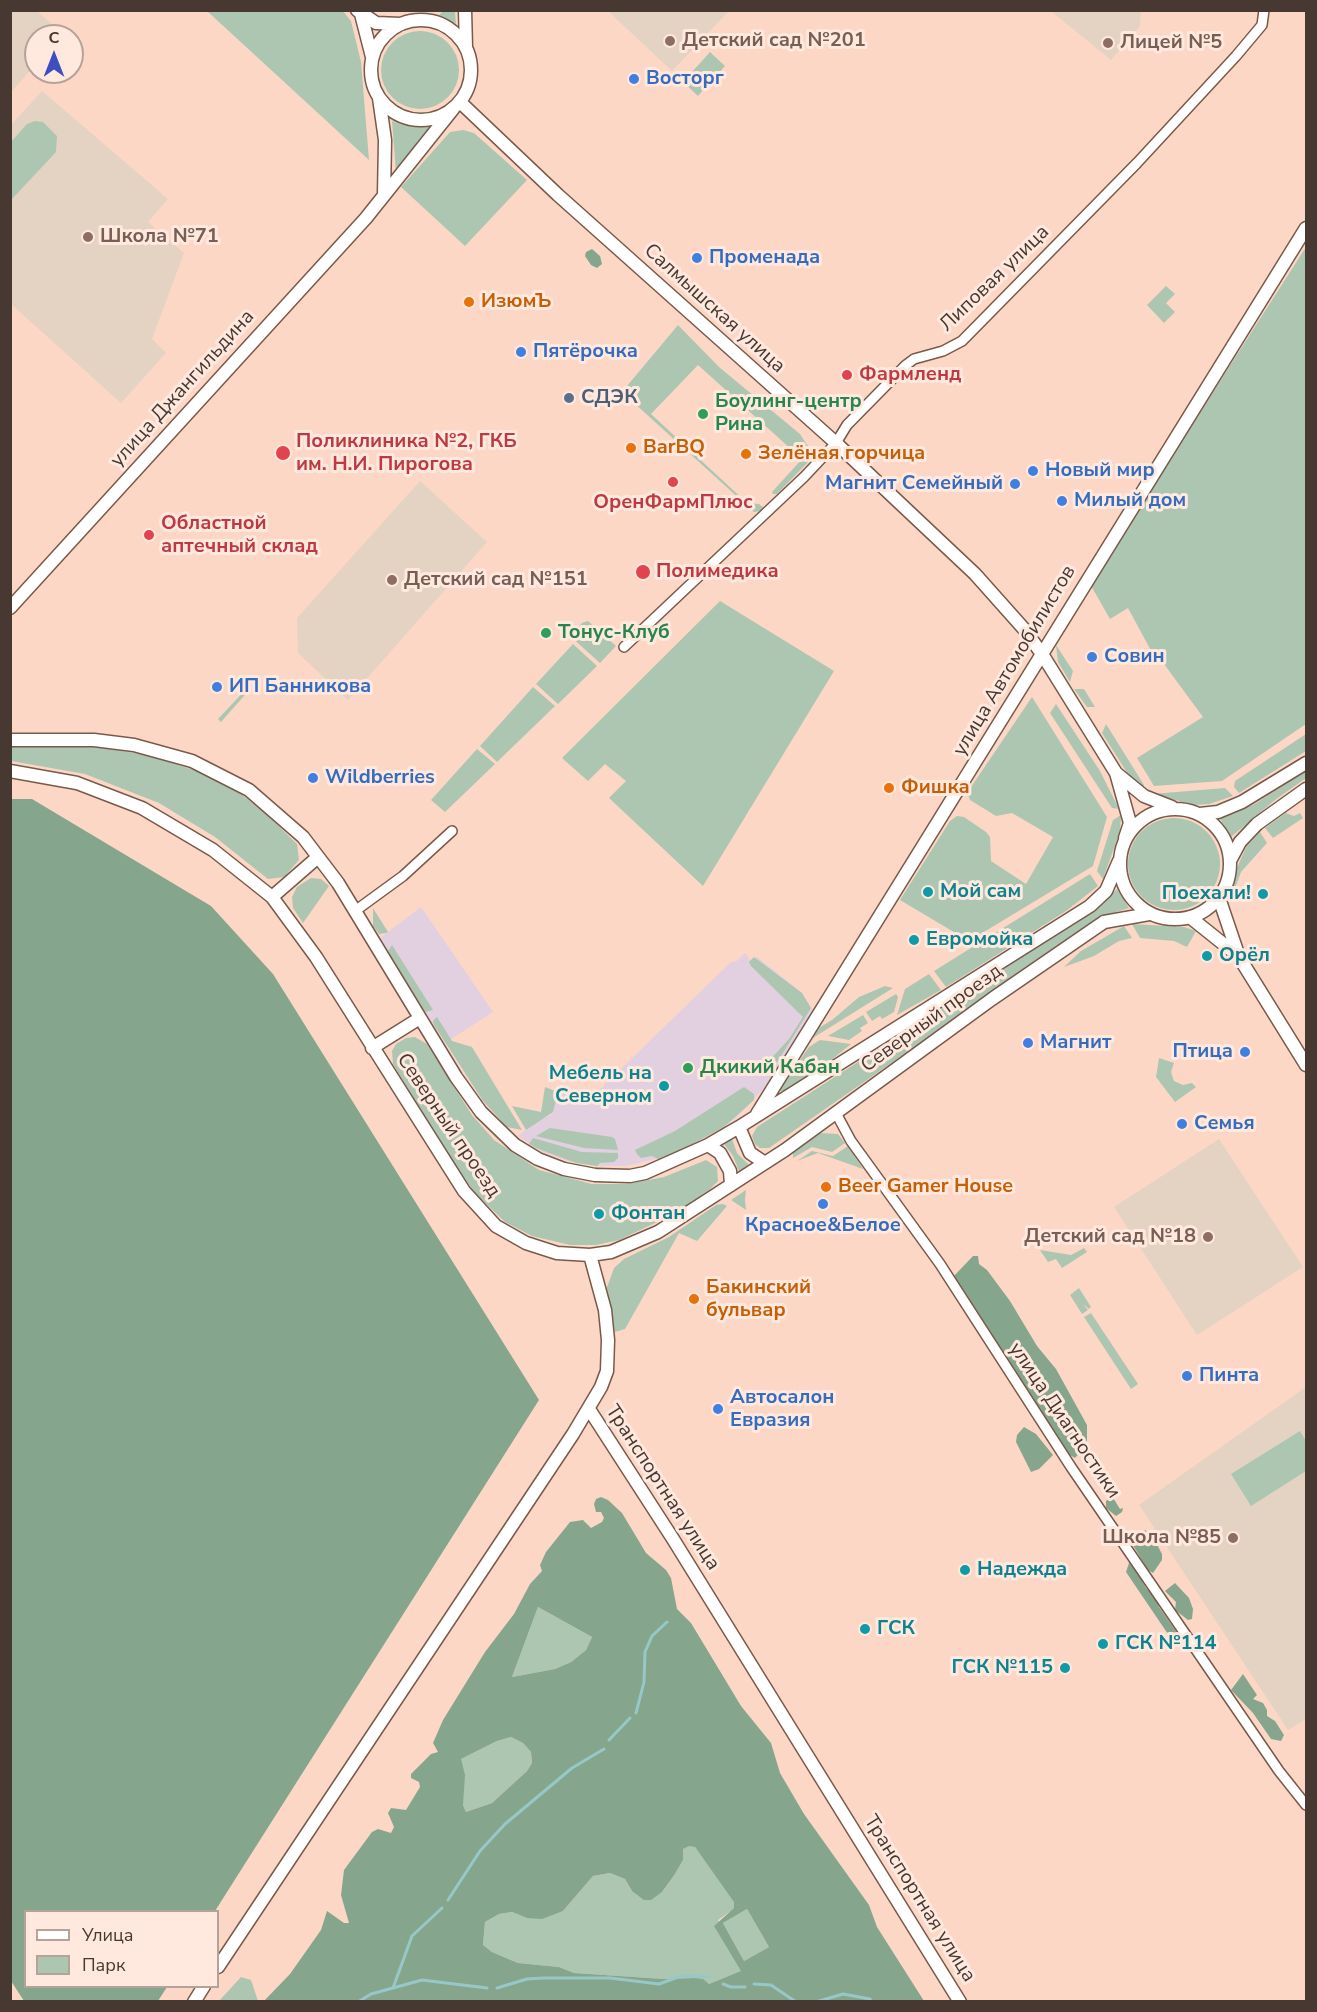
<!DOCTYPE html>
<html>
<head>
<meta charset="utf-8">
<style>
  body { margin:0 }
  #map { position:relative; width:1317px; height:2012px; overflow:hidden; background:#fcd7c6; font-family:"Nunito Sans",sans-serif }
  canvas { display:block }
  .frame { position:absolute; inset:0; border:12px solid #473831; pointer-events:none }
  .legend { position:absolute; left:24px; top:1910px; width:195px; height:78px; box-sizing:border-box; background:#ffe8dd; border:2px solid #b5a298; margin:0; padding:8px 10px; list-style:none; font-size:18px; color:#473831 }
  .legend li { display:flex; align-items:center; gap:12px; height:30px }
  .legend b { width:30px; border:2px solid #b5a298 }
  .north { position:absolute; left:24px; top:24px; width:60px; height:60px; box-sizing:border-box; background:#ffe8dd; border:2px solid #b5a298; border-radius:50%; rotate:0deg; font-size:16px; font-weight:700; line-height:24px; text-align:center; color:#473831 }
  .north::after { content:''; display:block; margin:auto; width:21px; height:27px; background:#3d4ec1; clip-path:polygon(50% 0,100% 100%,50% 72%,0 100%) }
</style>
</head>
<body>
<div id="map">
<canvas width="1317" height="2012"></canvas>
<div class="frame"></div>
<ul class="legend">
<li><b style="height:8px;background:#fff"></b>Улица</li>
<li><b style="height:16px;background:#adc6b2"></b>Парк</li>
</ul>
<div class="north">С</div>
</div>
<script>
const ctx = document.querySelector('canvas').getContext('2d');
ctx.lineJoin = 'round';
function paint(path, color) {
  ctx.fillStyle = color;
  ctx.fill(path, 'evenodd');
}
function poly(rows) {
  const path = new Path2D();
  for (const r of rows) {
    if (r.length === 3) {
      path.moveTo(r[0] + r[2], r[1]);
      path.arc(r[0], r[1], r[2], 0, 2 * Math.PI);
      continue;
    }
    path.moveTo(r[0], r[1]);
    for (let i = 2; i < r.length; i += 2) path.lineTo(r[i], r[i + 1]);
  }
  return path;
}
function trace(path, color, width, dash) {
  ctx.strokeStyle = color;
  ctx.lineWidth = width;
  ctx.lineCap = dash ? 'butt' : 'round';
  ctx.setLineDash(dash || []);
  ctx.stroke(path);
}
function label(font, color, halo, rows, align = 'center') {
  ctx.font = font + ' "Nunito Sans",sans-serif';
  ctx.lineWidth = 6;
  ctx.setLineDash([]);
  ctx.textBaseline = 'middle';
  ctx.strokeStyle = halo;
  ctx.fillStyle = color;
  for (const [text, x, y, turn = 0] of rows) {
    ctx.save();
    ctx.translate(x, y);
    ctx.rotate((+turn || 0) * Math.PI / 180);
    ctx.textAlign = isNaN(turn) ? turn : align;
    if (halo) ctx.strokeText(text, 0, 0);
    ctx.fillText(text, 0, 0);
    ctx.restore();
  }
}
paint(poly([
  [421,907,493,1012,445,1043,380,938],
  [745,953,750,960,757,957,802,993,814,1012,765,1087,736,1118,667,1156,626,1166,597,1166,568,1161,543,1152,518,1136,537,1121,551,1115,558,1092,583,1099,592,1097,731,962,737,961]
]), '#e2cfdf');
paint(poly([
  [11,10,37,11,63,34,36,36,36,64,11,92],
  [608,11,729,11,672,71],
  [1051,11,1141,11,1140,26,1111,60],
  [42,91,168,199,148,222,184,253,152,339,166,353,121,403,11,304,10,126],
  [420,481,487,542,348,700,298,653,297,618],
  [1219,1139,1303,1267,1197,1335,1114,1207],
  [1306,1387,1306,1719,1288,1730,1139,1505]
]), '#e4d3c2');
paint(poly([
  [207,11,343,11,351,21,361,62,369,160],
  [443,11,455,11,456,24,438,16],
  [420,70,39],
  [710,52,725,66,698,96,683,82],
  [35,121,43,122,57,136,56,152,11,200,11,142,27,124],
  [392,121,405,126,438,125,396,172],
  [463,130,474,133,527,180,465,246,401,187,450,132],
  [1306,247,1306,724,1222,781,1154,786,1137,758,1203,717,1161,660,1155,658,1128,608,1110,619,1090,584],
  [1166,286,1175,294,1166,303,1175,312,1164,323,1147,305],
  [678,325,719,367,800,434,813,454,810,460,777,494,773,494,772,492,802,459,698,365,651,414,747,503,759,504,764,508,760,511,754,512,622,392],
  [720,601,834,671,703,886,609,798,626,781,605,764,588,781,562,758],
  [588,621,616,646,600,663,570,636,582,623],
  [573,644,597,666,558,704,536,684],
  [1056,645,1073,671,1070,682,1058,662],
  [249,686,251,688,221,722,218,719],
  [533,687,555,706,497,762,480,746],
  [1074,689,1084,689,1095,707,1087,707],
  [1032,697,1107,817,1093,866,969,941,900,900,950,821,957,816,964,817,986,832,990,837,991,861,1026,884,1053,837,1012,813,996,816,970,800,967,793],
  [1056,704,1100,771,1119,809,1112,808,1050,713],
  [1106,724,1144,785,1144,790,1131,779,1102,733],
  [1306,734,1306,751,1239,793,1234,787,1235,781],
  [11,747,99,747,146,755,197,771,241,794,267,815,297,844,299,860,284,877,268,879,215,837,159,803,85,774,11,761],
  [477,749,495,764,445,812,431,800],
  [1306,771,1306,778,1275,800,1231,837,1219,817,1253,805],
  [1225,788,1233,796,1209,804,1195,805,1152,794],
  [1286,813,1294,816,1300,813,1303,818,1273,838,1265,828],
  [1121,815,1120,831,1103,879,1097,871,1113,820],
  [1174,864,46],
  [1260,832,1267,843,1241,872,1230,902,1237,868,1246,847],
  [1090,874,1098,886,1066,911,946,987,934,971],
  [311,878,321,879,329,886,303,923,293,908,292,897,297,887],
  [1117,889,1129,908,1103,916,769,1148,760,1148,755,1144,752,1136,757,1127,1097,908],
  [373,908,388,932,386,933,379,934,373,926],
  [1132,924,1184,927,1196,931,1187,947,1174,941,1140,938],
  [1124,926,1132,938,1119,941,1094,956,1064,967,1081,951],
  [392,945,433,1010,425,1012,388,951],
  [754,957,802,993,811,1008,778,1061,757,1074,789,1039,803,1017,751,966,749,962],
  [929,974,941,990,897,1015,905,989],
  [885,986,893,988,808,1041,812,1032,832,1020,859,997],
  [896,994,898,997,894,1012,882,1019,880,1016,872,1021,866,1012],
  [863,1015,868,1023,860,1028,862,1031,849,1040,828,1036],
  [437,1017,452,1041,472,1047,522,1130,507,1127,483,1101,434,1025,433,1021],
  [415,1037,427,1044,472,1115,494,1140,539,1170,592,1184,628,1184,664,1177,706,1160,717,1167,718,1181,709,1190,672,1215,619,1240,596,1245,570,1245,532,1236,505,1222,475,1193,445,1151,393,1064,392,1051,396,1044,406,1038],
  [820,1040,851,1044,830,1061,782,1092,780,1089,809,1047],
  [1159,1058,1174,1063,1171,1072,1174,1081,1183,1085,1192,1083,1196,1087,1175,1102,1156,1077],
  [545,1087,558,1092,553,1112,526,1130,512,1106,541,1112],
  [744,1087,754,1094,754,1100,724,1127,687,1147,658,1159,652,1156,641,1158,637,1154,635,1150,675,1131],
  [550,1128,612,1137,615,1139,618,1150,584,1148,536,1136],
  [821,1133,838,1134,845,1143,832,1152,812,1147,793,1158,793,1150],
  [533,1138,582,1152,618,1153,618,1158,614,1162,600,1163,597,1166,576,1163,536,1148,529,1144],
  [732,1139,737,1153,749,1165,739,1171,733,1156,724,1144],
  [848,1146,863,1169,818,1153,797,1161,812,1151,833,1156],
  [746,1190,745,1200,746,1210,731,1200],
  [723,1204,727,1206,697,1241,679,1233,625,1329,615,1332,606,1290,614,1268,624,1259,669,1237,716,1205],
  [1084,1248,1087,1252,1062,1268,1056,1259,1048,1262,1040,1250,1071,1255],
  [1079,1288,1091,1307,1089,1309,1083,1304,1088,1310,1082,1314,1070,1295],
  [1091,1313,1138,1384,1131,1389,1084,1317],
  [1300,1431,1306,1441,1306,1471,1251,1506,1231,1474],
  [538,1607,592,1637,586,1650,571,1662,555,1669,512,1677],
  [511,1737,523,1743,531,1752,532,1763,527,1771,492,1803,466,1812,463,1805,461,1759,497,1741],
  [689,1845,695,1847,735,1902,735,1908,718,1920,742,1971,709,1984,694,1978,664,1979,574,1973,559,1967,518,1963,492,1952,483,1945,485,1922,499,1914,512,1912,527,1918,563,1911,593,1876,610,1873,625,1879,632,1891,662,1892,675,1874,683,1860,683,1849],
  [747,1909,769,1947,744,1961,723,1923],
  [241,1977,251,1980,258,2001,219,2001]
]), '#adc6b2');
paint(poly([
  [592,249,600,256,602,264,597,268,591,265,585,256,586,252],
  [11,799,32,799,211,906,273,974,539,1400,215,1911,26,1912,26,1986,167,1987,158,2001,24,2001,11,1981],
  [973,1256,978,1256,979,1264,987,1270,1010,1301,1037,1346,1056,1369,1087,1425,1087,1440,1083,1449,1075,1458,1068,1454,953,1277],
  [1024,1427,1036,1434,1053,1455,1039,1469,1031,1472,1016,1442,1017,1435],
  [1112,1496,1120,1509,1123,1508,1122,1512,1116,1516,1106,1508,1106,1501],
  [601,1497,608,1500,622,1513,646,1553,666,1570,671,1578,677,1609,691,1623,741,1706,771,1743,780,1773,804,1814,869,1905,877,1927,924,2001,264,2001,290,1974,321,1930,327,1911,344,1923,349,1923,341,1895,344,1870,372,1832,378,1829,391,1833,394,1827,388,1813,391,1808,406,1810,420,1787,419,1782,411,1778,411,1774,431,1754,438,1752,433,1743,443,1720,485,1652,514,1614,530,1584,542,1571,540,1565,546,1552,570,1522,583,1520,591,1528,602,1522,604,1518,601,1512,596,1512,594,1504,596,1499],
  [538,1607,592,1637,586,1650,571,1662,555,1669,512,1677],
  [511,1737,523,1743,531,1752,532,1763,527,1771,492,1803,466,1812,463,1805,465,1775,461,1759,497,1741],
  [689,1846,695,1847,734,1902,734,1908,714,1926,741,1971,709,1984,703,1979,694,1978,664,1979,574,1973,559,1967,518,1963,492,1952,483,1945,485,1922,499,1914,512,1912,527,1918,542,1919,563,1911,593,1876,610,1873,625,1879,632,1891,644,1900,651,1900,662,1892,675,1874,683,1860,683,1849],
  [747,1909,769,1947,744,1961,723,1923],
  [1145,1530,1152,1535,1162,1554,1162,1560,1153,1573,1148,1570,1131,1542,1139,1539],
  [1129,1563,1132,1563,1146,1588,1155,1598,1159,1607,1180,1637,1180,1642,1172,1640,1126,1572],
  [1175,1583,1189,1598,1193,1609,1192,1619,1188,1620,1175,1610,1176,1602,1165,1591],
  [1243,1674,1257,1695,1253,1699,1263,1703,1267,1710,1267,1716,1275,1721,1284,1735,1281,1741,1271,1739,1253,1713,1231,1690]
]), '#85a68d');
trace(poly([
  [636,1713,644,1682,645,1652,652,1636,667,1622],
  [609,1740,630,1718],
  [448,1900,480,1851,505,1824,572,1768,604,1749],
  [723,1984,731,1987,745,1987],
  [754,1984,771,1985,796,2002],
  [393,1988,412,1936,442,1908],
  [497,1988,527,1979,544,1978,610,1978,659,1984,681,1976,710,1977],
  [358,2002,371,1994,422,1980,487,1988],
  [816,2002,843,1994,870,1999,871,2002]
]), '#97c8c8', 3);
const street = poly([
  [624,647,804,477,836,443,847,425,906,365,914,359,943,351,962,341,1137,163,1236,56,1262,25,1264,10],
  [355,911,403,876,452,831],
  [836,1113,851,1141,940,1264,1071,1467,1279,1771,1306,1805]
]);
const secondary = poly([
  [357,10,376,23,401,24],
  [465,10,466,48],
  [361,14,372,57],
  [421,70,50],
  [379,98,385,140,384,195],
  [460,102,558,195,836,443,975,574,1024,629,1042,654,1116,773,1130,823,1125,838],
  [10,608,366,218,453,109],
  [10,740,94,740,134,745,192,761,249,790,303,837,338,883,456,1077,481,1112,515,1145,538,1159,564,1169,595,1175,630,1176,645,1173,708,1145,739,1127,1090,906,1106,891,1119,861],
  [10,771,77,783,142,808,213,850,272,897,316,957,464,1191,496,1226,526,1243,557,1253,590,1255,611,1252,658,1232,785,1150,992,999,1104,922,1149,914],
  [1116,773,1144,796,1172,807],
  [1175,864,55],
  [1200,814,1218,812,1242,802,1306,763],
  [1231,859,1240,842,1257,824,1306,789],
  [272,897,318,857],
  [1219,898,1239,957,1306,1065],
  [1191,918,1236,954],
  [372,1048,420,1018],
  [757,1114,1306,228],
  [739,1127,750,1153,765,1163],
  [708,1145,720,1153,730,1171,731,1185],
  [589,1409,673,1539,960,2002],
  [218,1967,573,1434,601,1387,607,1371,608,1340,605,1310,590,1255],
  [194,2002,204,1986]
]);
trace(street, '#79594a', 12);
trace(secondary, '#79594a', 15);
trace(street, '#fff', 9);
trace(secondary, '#fff', 12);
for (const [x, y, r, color] of [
  [670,41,6,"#8d6e63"],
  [1108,43,6,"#8d6e63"],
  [634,79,6,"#3f7fe0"],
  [88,237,6,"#8d6e63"],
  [697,258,6,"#3f7fe0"],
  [469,302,6,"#e8710a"],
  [521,352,6,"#3f7fe0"],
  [847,375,6,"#e0444e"],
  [569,398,6,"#5c6f8a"],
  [703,414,6,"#2e9e5b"],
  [631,448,6,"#e8710a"],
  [283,453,8,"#e0444e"],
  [746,454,6,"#e8710a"],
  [1033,471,6,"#3f7fe0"],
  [673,482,6,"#e0444e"],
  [1015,484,6,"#3f7fe0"],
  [1062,501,6,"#3f7fe0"],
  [149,535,6,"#e0444e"],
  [643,572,8,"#e0444e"],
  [392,580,6,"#8d6e63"],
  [546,633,6,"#2e9e5b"],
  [1092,657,6,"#3f7fe0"],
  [217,687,6,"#3f7fe0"],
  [313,778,6,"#3f7fe0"],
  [889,788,6,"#e8710a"],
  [928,892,6,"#0f9aa8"],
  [1263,894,6,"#0f9aa8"],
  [914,940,6,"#0f9aa8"],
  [1207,956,6,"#0f9aa8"],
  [1028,1043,6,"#3f7fe0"],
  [1245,1052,6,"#3f7fe0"],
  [688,1068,6,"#2e9e5b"],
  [664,1086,6,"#0f9aa8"],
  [1182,1124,6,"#3f7fe0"],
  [826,1187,6,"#e8710a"],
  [823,1204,6,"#3f7fe0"],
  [599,1214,6,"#0f9aa8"],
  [1208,1237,6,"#8d6e63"],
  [694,1299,6,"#e8710a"],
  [1187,1376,6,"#3f7fe0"],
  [718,1409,6,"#3f7fe0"],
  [1233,1538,6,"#8d6e63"],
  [965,1570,6,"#0f9aa8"],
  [865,1629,6,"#0f9aa8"],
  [1103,1644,6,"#0f9aa8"],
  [1065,1668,6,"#0f9aa8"]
]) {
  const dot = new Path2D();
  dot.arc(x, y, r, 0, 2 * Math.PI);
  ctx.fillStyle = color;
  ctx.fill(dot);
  trace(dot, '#ffe8dd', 2);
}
label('bold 20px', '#785e54', '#ffe8dd', [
  ["Детский сад №201",682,41],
  ["Лицей №5",1120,43],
  ["Школа №71",100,237],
  ["Детский сад №151",404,580],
  ["Детский сад №18",1196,1237,"right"],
  ["Школа №85",1221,1538,"right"]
], 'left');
label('bold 20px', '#366cbe', '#ffe8dd', [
  ["Восторг",646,79],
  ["Променада",709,258],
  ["Пятёрочка",533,352],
  ["Новый мир",1045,471],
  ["Магнит Семейный",1003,484,"right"],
  ["Милый дом",1074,501],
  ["Совин",1104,657],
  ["ИП Банникова",229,687],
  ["Wildberries",325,778],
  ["Магнит",1040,1043],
  ["Птица",1233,1052,"right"],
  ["Семья",1194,1124],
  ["Красное&Белое",823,1226,"center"],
  ["Пинта",1199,1376],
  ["Автосалон",730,1398],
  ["Евразия",730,1421]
], 'left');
label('20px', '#473831', '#ffe8dd', [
  ["Липовая улица",995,279,-44],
  ["Салмышская улица",714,309,42],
  ["улица Джангильдина",183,389,-48],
  ["улица Автомобилистов",1015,661,-59],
  ["Северный проезд",932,1019,-36],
  ["Северный проезд",448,1126,56],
  ["улица Диагностики",1064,1421,56],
  ["Транспортная улица",662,1488,57],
  ["Транспортная улица",919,1899,58]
]);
label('bold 20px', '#c56008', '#ffe8dd', [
  ["ИзюмЪ",481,302],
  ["BarBQ",643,448],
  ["Зелёная горчица",758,454],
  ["Фишка",901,788],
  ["Beer Gamer House",838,1187],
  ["Бакинский",706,1288],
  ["бульвар",706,1311]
], 'left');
label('bold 20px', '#be3a42', '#ffe8dd', [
  ["Фармленд",859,375],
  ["Поликлиника №2, ГКБ",296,442],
  ["им. Н.И. Пирогова",296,465],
  ["ОренФармПлюс",673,503,"center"],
  ["Областной",161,524],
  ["аптечный склад",161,547],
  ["Полимедика",656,572]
], 'left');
label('bold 20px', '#4e5e75', '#ffe8dd', [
  ["СДЭК",581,398]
], 'left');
label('bold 20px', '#27864d', '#ffe8dd', [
  ["Боулинг-центр",715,402],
  ["Рина",715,425],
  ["Тонус-Клуб",558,633],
  ["Дкикий Кабан",700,1068]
], 'left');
label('bold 20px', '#0d838f', '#ffe8dd', [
  ["Мой сам",940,892],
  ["Поехали!",1251,894,"right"],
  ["Евромойка",926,940],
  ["Орёл",1219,956],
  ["Мебель на",652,1074,"right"],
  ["Северном",652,1097,"right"],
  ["Фонтан",611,1214],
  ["Надежда",977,1570],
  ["ГСК",877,1629],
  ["ГСК №114",1115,1644],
  ["ГСК №115",1053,1668,"right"]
], 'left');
</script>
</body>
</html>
